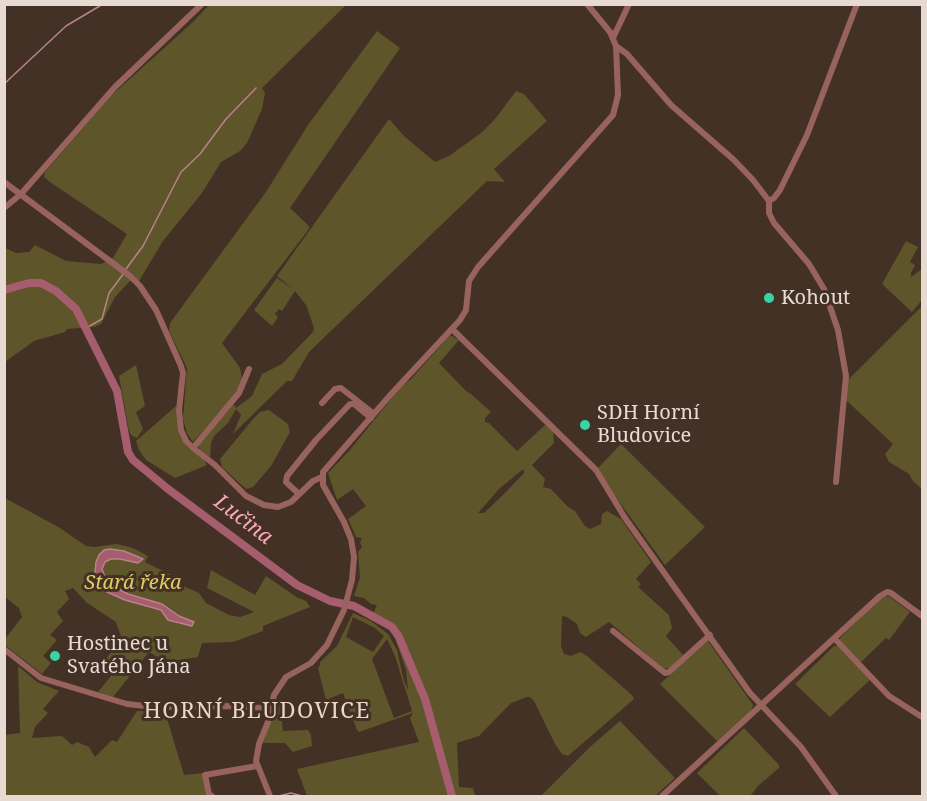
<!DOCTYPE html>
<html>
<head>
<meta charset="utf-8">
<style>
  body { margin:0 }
  #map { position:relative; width:927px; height:801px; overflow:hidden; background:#433126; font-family:"Noto Serif",serif }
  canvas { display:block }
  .frame { position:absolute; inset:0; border:6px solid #e6dad3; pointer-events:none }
</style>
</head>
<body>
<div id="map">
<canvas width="927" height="801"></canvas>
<div class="frame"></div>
</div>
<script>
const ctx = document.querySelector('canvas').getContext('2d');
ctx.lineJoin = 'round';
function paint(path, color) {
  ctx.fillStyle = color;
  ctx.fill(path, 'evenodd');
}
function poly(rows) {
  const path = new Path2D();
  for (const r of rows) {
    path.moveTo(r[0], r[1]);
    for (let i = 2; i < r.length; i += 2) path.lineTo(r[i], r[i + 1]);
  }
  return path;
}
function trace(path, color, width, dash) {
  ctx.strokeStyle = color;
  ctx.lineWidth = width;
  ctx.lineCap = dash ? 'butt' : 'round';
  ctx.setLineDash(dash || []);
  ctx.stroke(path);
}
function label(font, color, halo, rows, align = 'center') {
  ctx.font = font + ' "Noto Serif",serif';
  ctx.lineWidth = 6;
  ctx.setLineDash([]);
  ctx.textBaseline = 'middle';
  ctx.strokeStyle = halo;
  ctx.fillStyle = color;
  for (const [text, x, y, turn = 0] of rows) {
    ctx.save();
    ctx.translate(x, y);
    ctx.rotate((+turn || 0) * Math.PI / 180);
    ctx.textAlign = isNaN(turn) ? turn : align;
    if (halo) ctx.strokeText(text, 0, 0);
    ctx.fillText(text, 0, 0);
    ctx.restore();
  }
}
paint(poly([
  [209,5,346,5,262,88,265,93,262,109,247,143,240,151,221,162,202,193,163,241,139,281,130,281,115,297,101,324,94,327,67,329,65,332,34,341,5,362,5,248,16,253,29,252,35,245,66,261,101,264,113,258,127,234,50,182,44,177,45,172,112,95,193,22],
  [377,31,400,48,290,208,309,226,309,229,222,343,240,368,242,378,236,394,193,442,187,433,183,419,187,368,169,331,170,323,266,192,308,125],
  [516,91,524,94,547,121,494,169,505,182,487,181,309,352,292,381,287,381,233,434,241,415,236,409,228,423,214,436,211,443,210,458,201,451,198,447,201,442,234,404,236,408,252,396,262,374,282,364,313,332,314,328,306,305,295,291,282,311,279,309,275,314,278,317,272,326,254,310,277,278,294,290,277,276,389,119,405,137,435,162,449,156,481,133,495,119],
  [906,241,918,247,910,262,915,265,911,273,911,277,922,269,922,300,912,312,882,284],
  [922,306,922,489,913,481,909,474,889,462,885,454,893,444,846,400,848,380],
  [450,335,459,340,439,363,466,391,471,394,491,412,485,418,485,422,489,423,517,451,545,425,553,431,554,443,532,465,545,479,543,487,551,489,568,507,575,511,585,526,590,529,601,524,602,514,607,511,621,519,651,562,636,579,641,584,638,587,669,615,672,628,666,636,683,655,671,667,664,669,609,622,586,637,580,633,577,624,567,617,562,616,561,646,564,654,571,656,580,652,587,656,632,695,634,699,568,756,562,754,555,744,534,701,530,697,527,697,511,703,479,736,457,743,459,787,473,788,475,796,307,796,297,769,419,742,410,718,413,713,359,732,357,730,343,693,326,700,318,668,320,665,320,662,337,646,353,613,371,621,388,634,397,650,404,681,408,690,406,670,393,632,372,616,377,605,371,604,364,598,354,596,360,577,358,552,362,547,360,543,362,538,356,537,348,519,366,506,353,489,337,500,328,473,349,451,401,387,411,379],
  [522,470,524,470,524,473,505,493,484,513,478,513,499,489],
  [353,617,375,628,384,636,373,652,346,637],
  [387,639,395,656,412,711,394,718,372,659],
  [136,365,145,406,136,412,143,429,137,438,131,435,129,431,119,376],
  [176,406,180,435,188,448,203,458,207,465,175,478,146,460,139,450,136,441],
  [269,410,288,424,290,432,271,466,253,487,246,489,222,467,220,459,254,418,260,412],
  [621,444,705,527,665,565,610,489,598,468],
  [5,498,60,528,86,546,94,547,117,544,133,548,148,556,145,562,175,577,172,581,199,593,206,603,229,615,240,617,254,612,207,588,211,570,255,595,266,576,298,598,306,601,310,607,263,626,263,631,233,642,202,643,198,657,166,662,149,652,113,697,98,692,115,671,103,662,122,639,116,622,87,603,73,588,65,591,69,599,57,612,63,621,50,635,57,640,43,656,51,663,42,674,5,645,5,639,22,617,19,608,5,597],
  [885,596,890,597,910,612,889,640,886,638,861,662,840,641,840,638,877,601],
  [708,641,753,705,751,711,717,741,660,684],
  [834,646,839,646,871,679,830,717,795,684],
  [18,666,37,682,59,691,43,709,48,713,35,727,32,738,62,736,72,745,77,742,89,747,95,757,112,740,117,742,137,711,165,712,184,775,203,773,207,796,5,796,5,735,20,733],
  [280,705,283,731,308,730,311,735,312,746,293,752,285,743,263,743,274,710],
  [620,721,675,778,655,796,541,796,590,747],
  [744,728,779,765,779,768,759,785,750,796,720,796,697,773]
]), '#5e552a');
const water = poly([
  [110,549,124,551,143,559,138,563,120,559,111,559,105,562,102,569,107,583,128,594,162,604,179,616,194,622,192,626,168,620,161,610,125,600,107,592,101,587,95,574,96,562,99,555,104,550,110,549]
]);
paint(water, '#a65d6e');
trace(water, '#b9828c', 1.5);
trace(poly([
  [4,84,66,26,103,4],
  [126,269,143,246,181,172,200,154,226,119,256,88],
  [86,328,102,319,109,293,124,273],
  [279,796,291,793,302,796]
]), '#b9828c', 1.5);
trace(poly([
  [4,290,29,283,41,283,56,291,76,309,117,391,128,452,133,460,168,489,297,585,330,601,354,606,392,627,399,637,425,699,452,796]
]), '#a65d6e', 8);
trace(poly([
  [613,38,629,4],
  [616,46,627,54,671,105,734,160,753,180,769,201,769,213,774,223,809,264,824,289,838,330,846,376,836,482],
  [4,182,130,276,140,286,156,310,181,366,183,373,179,410,181,430,186,441,193,448,215,465,246,496,264,505,278,507,291,502,313,481,322,477],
  [769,201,774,198,780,190,807,135,857,4],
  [4,208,21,194,115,87,202,4],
  [452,329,596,470,625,518,750,693,801,747,836,796],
  [322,403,335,389,341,388,374,414],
  [193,448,239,393,249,369],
  [299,494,286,482,287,476,316,440,350,404,354,404,371,418],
  [613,631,665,673,669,672,710,635],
  [835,639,889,696,922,717],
  [4,649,41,678,127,704,155,707,231,706,263,708,270,712],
  [212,796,209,794,205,775,257,766],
  [270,796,256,761,259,744,268,722,274,695,286,677,311,663,327,645,344,610,352,580,354,557,351,539,344,522,323,485,323,472,393,392,460,320,466,310,469,281,478,267,613,115,618,95,616,46,610,32,587,4],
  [662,796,880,596,887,592,891,593,922,616]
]), '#98635c', 6);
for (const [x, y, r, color] of [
  [769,298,6,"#39d4a5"],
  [585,425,6,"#39d4a5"],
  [55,656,6,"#39d4a5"]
]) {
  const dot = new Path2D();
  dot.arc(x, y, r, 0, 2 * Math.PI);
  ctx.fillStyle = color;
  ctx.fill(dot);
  trace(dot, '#433126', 2);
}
label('20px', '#e6dad3', '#433126', [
  ["Kohout",781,298],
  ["SDH Horní",597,413],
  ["Bludovice",597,436],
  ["Hostinec u",67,644],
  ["Svatého Jána",67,667]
], 'left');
label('italic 20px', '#e1cc64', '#433126', [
  ["Stará řeka",133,583]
]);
label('italic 21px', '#fba7ba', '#433126', [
  ["Lučina",243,520,37]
]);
ctx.letterSpacing = '1.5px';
label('22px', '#edd5c7', '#433126', [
  ["HORNÍ BLUDOVICE",257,712]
]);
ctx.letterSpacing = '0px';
</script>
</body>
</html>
